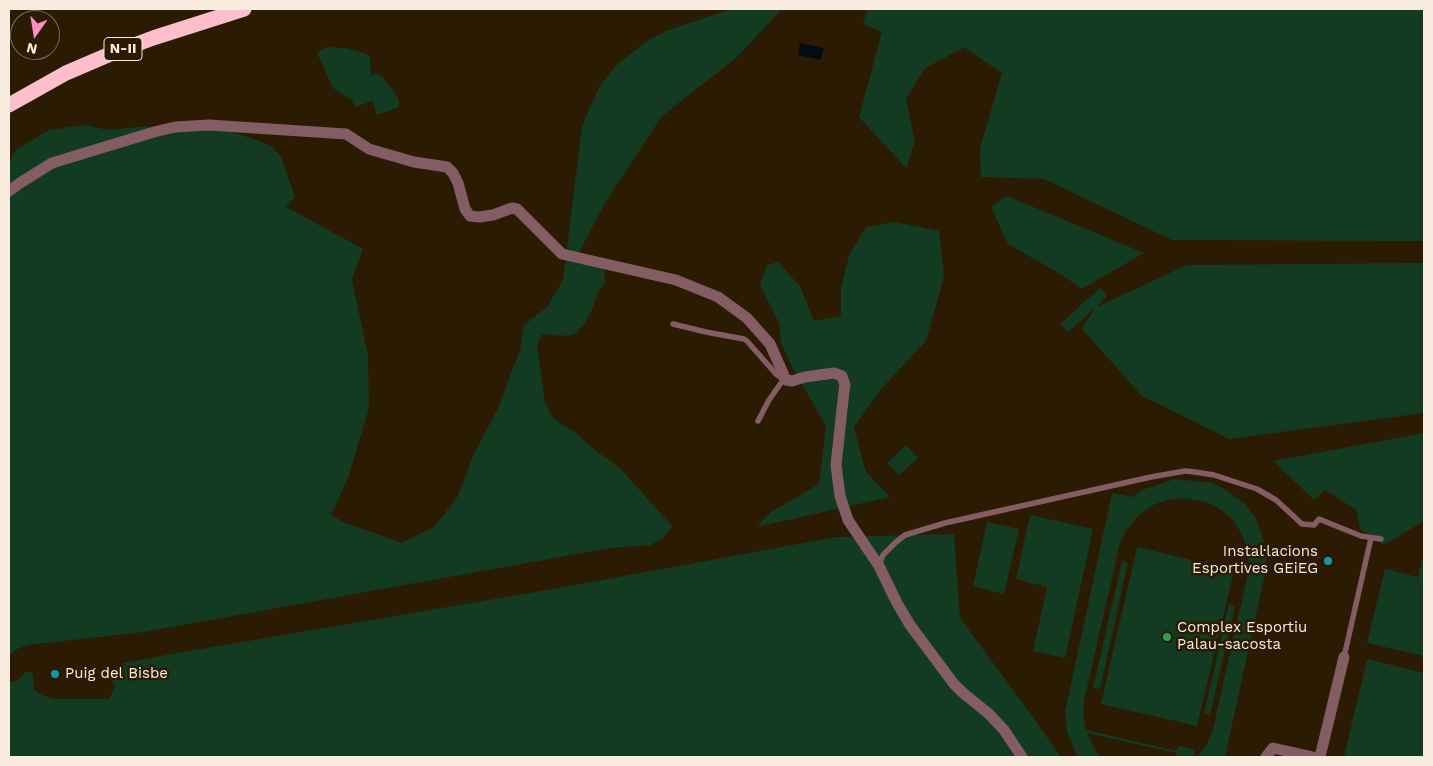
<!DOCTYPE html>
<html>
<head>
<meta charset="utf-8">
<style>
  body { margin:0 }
  #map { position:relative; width:1433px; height:766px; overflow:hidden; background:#2b1b03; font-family:"Work Sans",sans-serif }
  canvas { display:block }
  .frame { position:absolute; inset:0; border:10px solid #f7ecdd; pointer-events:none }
  .north { position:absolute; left:10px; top:10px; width:50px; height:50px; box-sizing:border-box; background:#2b1b03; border:1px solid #7d6f5a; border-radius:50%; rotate:193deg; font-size:14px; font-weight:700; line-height:20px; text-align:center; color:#f7ecdd }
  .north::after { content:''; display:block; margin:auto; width:18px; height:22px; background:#fb8fc5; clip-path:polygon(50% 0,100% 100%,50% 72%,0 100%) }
</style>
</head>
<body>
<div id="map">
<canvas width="1433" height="766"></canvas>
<div class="frame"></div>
<div class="north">N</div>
</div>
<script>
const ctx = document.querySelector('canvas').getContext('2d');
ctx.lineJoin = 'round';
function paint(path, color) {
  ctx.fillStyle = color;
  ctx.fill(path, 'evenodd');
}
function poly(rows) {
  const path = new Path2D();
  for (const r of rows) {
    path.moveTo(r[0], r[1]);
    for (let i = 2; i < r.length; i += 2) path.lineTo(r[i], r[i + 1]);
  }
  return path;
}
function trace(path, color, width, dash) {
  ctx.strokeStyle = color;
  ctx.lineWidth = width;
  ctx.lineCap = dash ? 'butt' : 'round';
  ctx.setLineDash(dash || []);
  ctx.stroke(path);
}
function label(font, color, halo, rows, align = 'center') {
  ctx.font = font + ' "Work Sans",sans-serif';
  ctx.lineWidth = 5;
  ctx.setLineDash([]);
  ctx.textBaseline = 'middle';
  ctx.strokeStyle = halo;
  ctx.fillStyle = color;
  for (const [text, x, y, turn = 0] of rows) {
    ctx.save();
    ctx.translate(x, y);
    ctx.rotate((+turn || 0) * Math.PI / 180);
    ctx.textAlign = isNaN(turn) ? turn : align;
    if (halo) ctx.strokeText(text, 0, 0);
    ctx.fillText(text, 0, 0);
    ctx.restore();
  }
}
paint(poly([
  [732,9,782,9,736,58,662,116,605,203,576,258,604,264,605,282,597,294,592,310,584,324,574,335,560,336,543,334,537,344,545,403,553,418,577,434,596,451,620,468,672,526,663,538,651,545,610,548,144,632,28,645,17,649,9,655,9,163,16,150,49,130,85,125,108,130,148,126,154,132,209,125,260,141,272,147,281,157,295,197,286,207,363,249,352,279,368,356,369,408,348,478,331,515,343,522,402,543,435,526,458,496,473,456,498,408,520,350,524,325,547,307,563,280,582,126,600,85,617,65,644,43,666,31],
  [867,9,1424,9,1424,241,1172,240,1044,179,981,177,980,148,1002,73,964,47,924,69,906,99,915,142,906,168,859,117,882,32,863,24],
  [327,47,344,48,365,53,370,57,371,77,376,73,383,77,399,100,399,107,377,115,372,101,355,107,351,98,348,98,333,88,317,53],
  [1007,196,1144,253,1082,289,1062,275,1008,244,991,207],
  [895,222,939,231,944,277,926,341,881,389,854,427,866,472,890,497,756,527,771,512,819,484,826,426,791,365,781,342,779,323,760,285,767,265,778,262,800,286,814,321,841,316,841,288,849,255,866,227],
  [1424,263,1424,413,1229,439,1142,396,1082,329,1095,308,1068,332,1060,324,1101,287,1107,296,1097,307,1187,265],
  [1424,433,1424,521,1384,545,1360,529,1356,510,1325,490,1314,500,1273,461],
  [906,445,918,458,899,475,887,463],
  [1175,479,1213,483,1229,492,1243,502,1255,517,1262,535,1267,553,1265,574,1225,757,1197,757,1207,744,1213,729,1249,569,1248,554,1244,539,1240,531,1233,520,1225,513,1218,508,1206,502,1183,498,1167,500,1153,505,1139,515,1125,532,1120,543,1084,701,1083,714,1086,730,1177,751,1178,746,1195,750,1193,757,1176,757,1176,753,1087,733,1096,752,1101,757,1079,757,1076,754,1067,731,1065,712,1112,493,1132,497,1142,490],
  [1030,515,1093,529,1065,658,1033,651,1047,587,1016,579],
  [987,522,1019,529,1004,594,973,586],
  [954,534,960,618,1025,706,1061,757,9,757,9,683,18,680,25,672,30,672,33,674,34,682,33,689,42,695,53,699,109,699,115,687,111,678,114,668,124,663,172,654,559,588,836,537],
  [1137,547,1234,570,1197,726,1101,704],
  [1424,549,1424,656,1367,643,1385,569,1418,577],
  [1122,561,1128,563,1100,689,1093,688],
  [1229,604,1235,606,1210,715,1204,714],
  [1367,659,1424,673,1424,757,1344,757]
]), '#133b21');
paint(poly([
  [800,43,824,48,821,60,798,55]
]), '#020c13');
trace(poly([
  [673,324,706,332,744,339,747,341,776,374,784,380],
  [758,421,769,400,783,380],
  [879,565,883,555,895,543,905,535,945,523,1151,477,1185,471,1195,472,1214,475,1257,489,1276,500,1302,524,1314,525,1319,519,1361,536,1381,539],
  [1344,657,1371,538]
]), '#845c64', 5.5);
trace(poly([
  [9,191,20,183,52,163,154,132,175,127,209,125,346,134,369,149,414,162,447,167,453,173,458,183,465,209,470,216,479,217,493,215,512,208,517,209,562,254,676,280,718,297,747,318,770,344,786,380,792,381,805,377,834,373,842,376,845,385,844,391,836,465,840,496,848,520,879,566,897,603,910,625,954,684,962,692,989,714,1004,730,1022,757],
  [1266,757,1273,748,1313,757],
  [1320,757,1344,657]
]), '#845c64', 11);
trace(poly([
  [9,105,66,73,108,55,153,38,244,9]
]), '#fcbfcb', 15);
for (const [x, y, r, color] of [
  [1328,561,5,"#0f9aa8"],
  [1167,637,5,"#2e9e5b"],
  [55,674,5,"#0f9aa8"]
]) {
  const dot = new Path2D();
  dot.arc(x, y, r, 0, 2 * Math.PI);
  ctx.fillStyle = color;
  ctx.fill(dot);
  trace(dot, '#2b1b03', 2);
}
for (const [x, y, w] of [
  [123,49,38]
]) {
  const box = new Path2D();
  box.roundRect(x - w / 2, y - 11.5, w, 23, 4);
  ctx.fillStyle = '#2b1b03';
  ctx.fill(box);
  trace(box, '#f7ecdd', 1);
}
label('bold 14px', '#f7ecdd', null, [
  ["N-II",123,49]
]);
label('15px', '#f7ecdd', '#2b1b03', [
  ["Instal·lacions",1318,552,"right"],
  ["Esportives GEiEG",1318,569,"right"],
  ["Complex Esportiu",1177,628],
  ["Palau-sacosta",1177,645],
  ["Puig del Bisbe",65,674]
], 'left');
</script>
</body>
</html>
